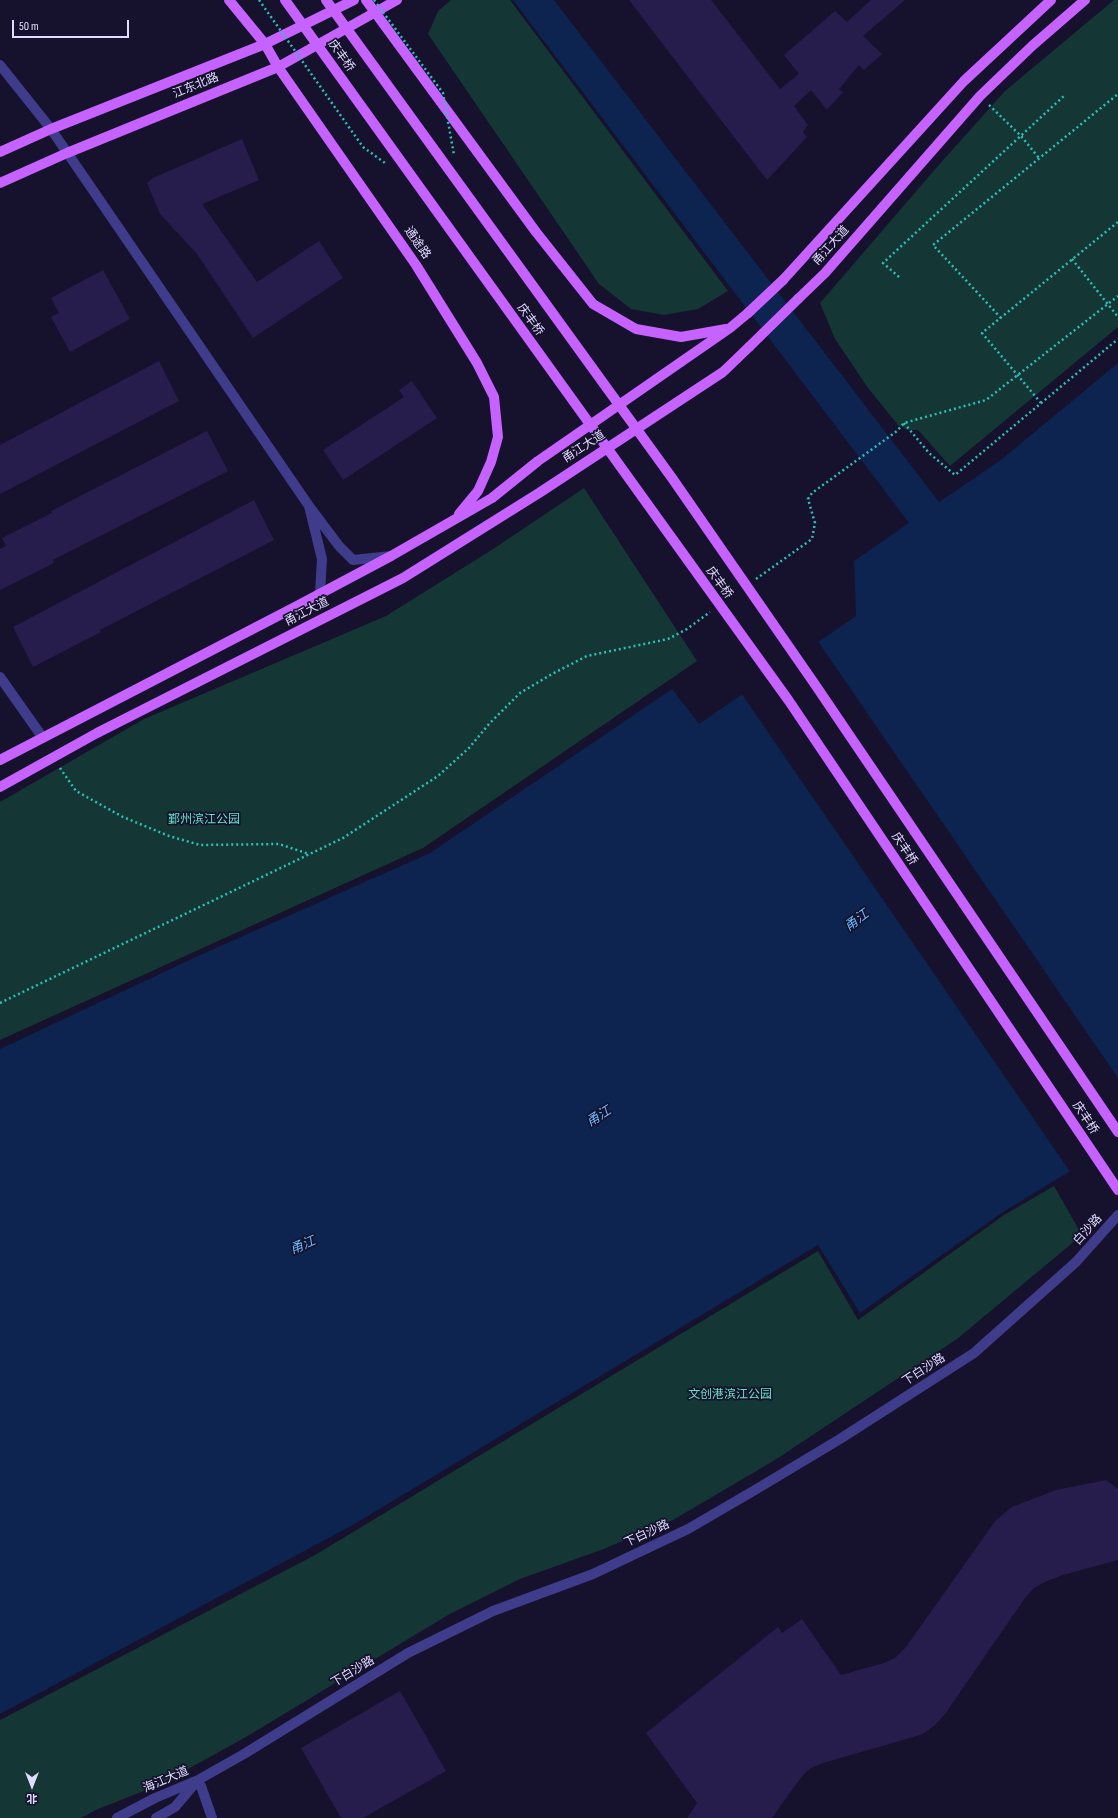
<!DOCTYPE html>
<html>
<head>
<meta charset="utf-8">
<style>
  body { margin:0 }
  #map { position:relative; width:1118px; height:1818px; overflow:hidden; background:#16112c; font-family:"Sofia Sans Condensed","Noto Sans SC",sans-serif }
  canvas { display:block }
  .north { position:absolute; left:12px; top:1766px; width:40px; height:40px; -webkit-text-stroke:3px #16112c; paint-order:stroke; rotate:180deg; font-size:11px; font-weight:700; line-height:16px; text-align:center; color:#e0dbff }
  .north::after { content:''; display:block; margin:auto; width:14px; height:18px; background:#e0dbff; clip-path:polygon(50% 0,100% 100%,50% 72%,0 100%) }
  .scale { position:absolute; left:12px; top:20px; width:117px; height:18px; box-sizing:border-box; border:2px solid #e0dbff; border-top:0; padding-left:5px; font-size:12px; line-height:14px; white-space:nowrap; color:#e0dbff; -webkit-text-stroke:3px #16112c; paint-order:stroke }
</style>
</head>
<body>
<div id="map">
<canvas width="1118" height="1818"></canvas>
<div class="north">北</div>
<div class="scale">50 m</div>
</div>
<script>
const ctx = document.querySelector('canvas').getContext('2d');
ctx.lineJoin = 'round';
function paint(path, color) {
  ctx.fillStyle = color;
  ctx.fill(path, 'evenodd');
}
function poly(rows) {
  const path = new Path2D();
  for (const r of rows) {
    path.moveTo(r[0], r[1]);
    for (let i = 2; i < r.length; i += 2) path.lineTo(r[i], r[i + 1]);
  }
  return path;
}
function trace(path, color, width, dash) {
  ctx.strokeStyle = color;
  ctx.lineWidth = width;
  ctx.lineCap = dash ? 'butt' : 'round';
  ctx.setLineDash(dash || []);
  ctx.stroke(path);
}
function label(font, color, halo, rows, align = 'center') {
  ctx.font = font + ' "Sofia Sans Condensed","Noto Sans SC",sans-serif';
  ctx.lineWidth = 3.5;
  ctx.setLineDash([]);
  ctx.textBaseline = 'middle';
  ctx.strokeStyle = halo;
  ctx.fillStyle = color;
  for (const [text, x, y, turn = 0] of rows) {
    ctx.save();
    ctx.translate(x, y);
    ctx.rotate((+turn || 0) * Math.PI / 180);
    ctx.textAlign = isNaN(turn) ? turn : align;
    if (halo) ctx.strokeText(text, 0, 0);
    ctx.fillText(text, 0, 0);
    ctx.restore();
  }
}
paint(poly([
  [451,0,510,0,728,291,698,309,664,315,631,309,599,284,428,34,438,11],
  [1114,0,1118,0,1118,327,950,466,918,430,907,430,898,425,868,388,835,339,820,303,937,167,1005,91],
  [584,488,697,661,423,848,0,1040,0,802,144,719,386,616,490,551],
  [1054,1186,1082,1235,957,1339,775,1460,673,1520,601,1550,520,1579,448,1615,246,1737,161,1784,96,1810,81,1818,0,1818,0,1720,315,1555,818,1251,858,1320,1004,1215]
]), '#143635');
paint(poly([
  [513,0,554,0,939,502,1002,459,1118,363,1118,1142,1003,1212,860,1313,818,1245,351,1526,0,1714,0,1049,198,956,430,853,672,689,699,724,856,616,854,561,909,523]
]), '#0c244f');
paint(poly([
  [817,640,1118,1078,1118,1144,1071,1173,741,693]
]), '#16112c');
paint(poly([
  [629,0,711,0,780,89,799,74,784,55,835,11,847,22,871,0,905,0,863,36,882,54,864,70,859,65,839,89,843,92,827,110,811,90,794,106,808,125,803,132,807,137,767,180],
  [242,139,259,180,202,204,257,282,319,241,343,278,253,338,197,254,160,214,147,183,153,178],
  [103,270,130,319,70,352,51,317,59,313,51,298],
  [159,361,179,401,0,494,0,445],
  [412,381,437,418,343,480,323,450,404,397,399,390],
  [207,431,228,471,53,560,54,563,0,590,0,549,6,546,2,538,52,513,51,511,88,492],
  [254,500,274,540,100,630,101,632,33,667,13,627],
  [1106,1480,1118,1489,1118,1560,1063,1575,1047,1581,1034,1588,1025,1598,945,1714,935,1725,923,1734,910,1738,823,1763,811,1768,802,1776,772,1818,687,1818,697,1803,646,1733,778,1627,782,1633,802,1619,841,1675,884,1663,895,1658,906,1647,996,1520,1012,1507,1056,1490],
  [400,1691,446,1771,363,1818,341,1818,301,1748]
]), '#271d4d');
trace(poly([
  [989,105,1021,136,1039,158],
  [1072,259,1118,317],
  [899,277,883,263,1065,95],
  [1001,318,933,245,1118,94],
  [1041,403,982,333,1118,222],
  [904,423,929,453,955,475,1118,339],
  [756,579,812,539,815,523,808,499,812,493,897,431,904,423,986,400,1118,296],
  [60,768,76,791,123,817,169,836,200,845,279,844,309,854],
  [0,1003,343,838,438,776,469,748,489,724,520,693,552,674,587,656,668,639,687,629,710,612]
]), '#2fbfb8', 2.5, [2, 3]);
trace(poly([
  [0,65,51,129,309,506],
  [320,593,322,559,309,506,339,546,353,560,391,556],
  [0,677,43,738],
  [201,1786,212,1818],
  [117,1818,155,1798,198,1780,244,1754,408,1653,493,1611,593,1574,688,1529,755,1490,840,1439,974,1353,1076,1262,1118,1215],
  [156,1818,175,1807,197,1781]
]), '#3f3c8b', 10);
trace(poly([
  [229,0,265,44,278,67,416,265,477,363,494,397,498,437,491,462,478,491,459,514],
  [366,0,536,232,593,304,636,329,681,337,726,329],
  [0,152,51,129,265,44,354,0],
  [0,183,67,153,278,67,397,0],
  [783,280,964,81,1051,0],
  [798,299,825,273,980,96,1032,46,1085,0],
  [0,760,297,606,391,556,492,498,538,461,730,328,748,313],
  [0,787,97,733,403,578,539,493,723,372,749,347]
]), '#c662ff', 10);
trace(poly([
  [259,0,363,147,385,163],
  [374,0,443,93,454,155]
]), '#2fbfb8', 2.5, [2, 3]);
trace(poly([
  [285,0,789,701,1118,1190],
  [326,0,672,478,814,683,1118,1132],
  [748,313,783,280],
  [749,347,798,299]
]), '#c662ff', 10);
label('12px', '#e0dbff', '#16112c', [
  ["庆丰桥",341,56,54],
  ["江东北路",196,86,-22],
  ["通途路",417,243,55],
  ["甬江大道",831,246,-48],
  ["庆丰桥",530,320,54],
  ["甬江大道",584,447,-33],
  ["庆丰桥",719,583,54],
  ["甬江大道",307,612,-27],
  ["庆丰桥",904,849,56],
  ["庆丰桥",1085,1118,56],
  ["白沙路",1088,1230,-48],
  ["下白沙路",924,1370,-33],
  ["下白沙路",647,1534,-25],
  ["下白沙路",353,1672,-31],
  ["海江大道",166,1780,-23]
]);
label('12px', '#64e2c4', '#16112c', [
  ["鄞州滨江公园",204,820],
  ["文创港滨江公园",730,1395]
]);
label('italic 13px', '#69b9ff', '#16112c', [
  ["甬江",857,921,-37],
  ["甬江",599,1117,-32],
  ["甬江",303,1246,-23]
]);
</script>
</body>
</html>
